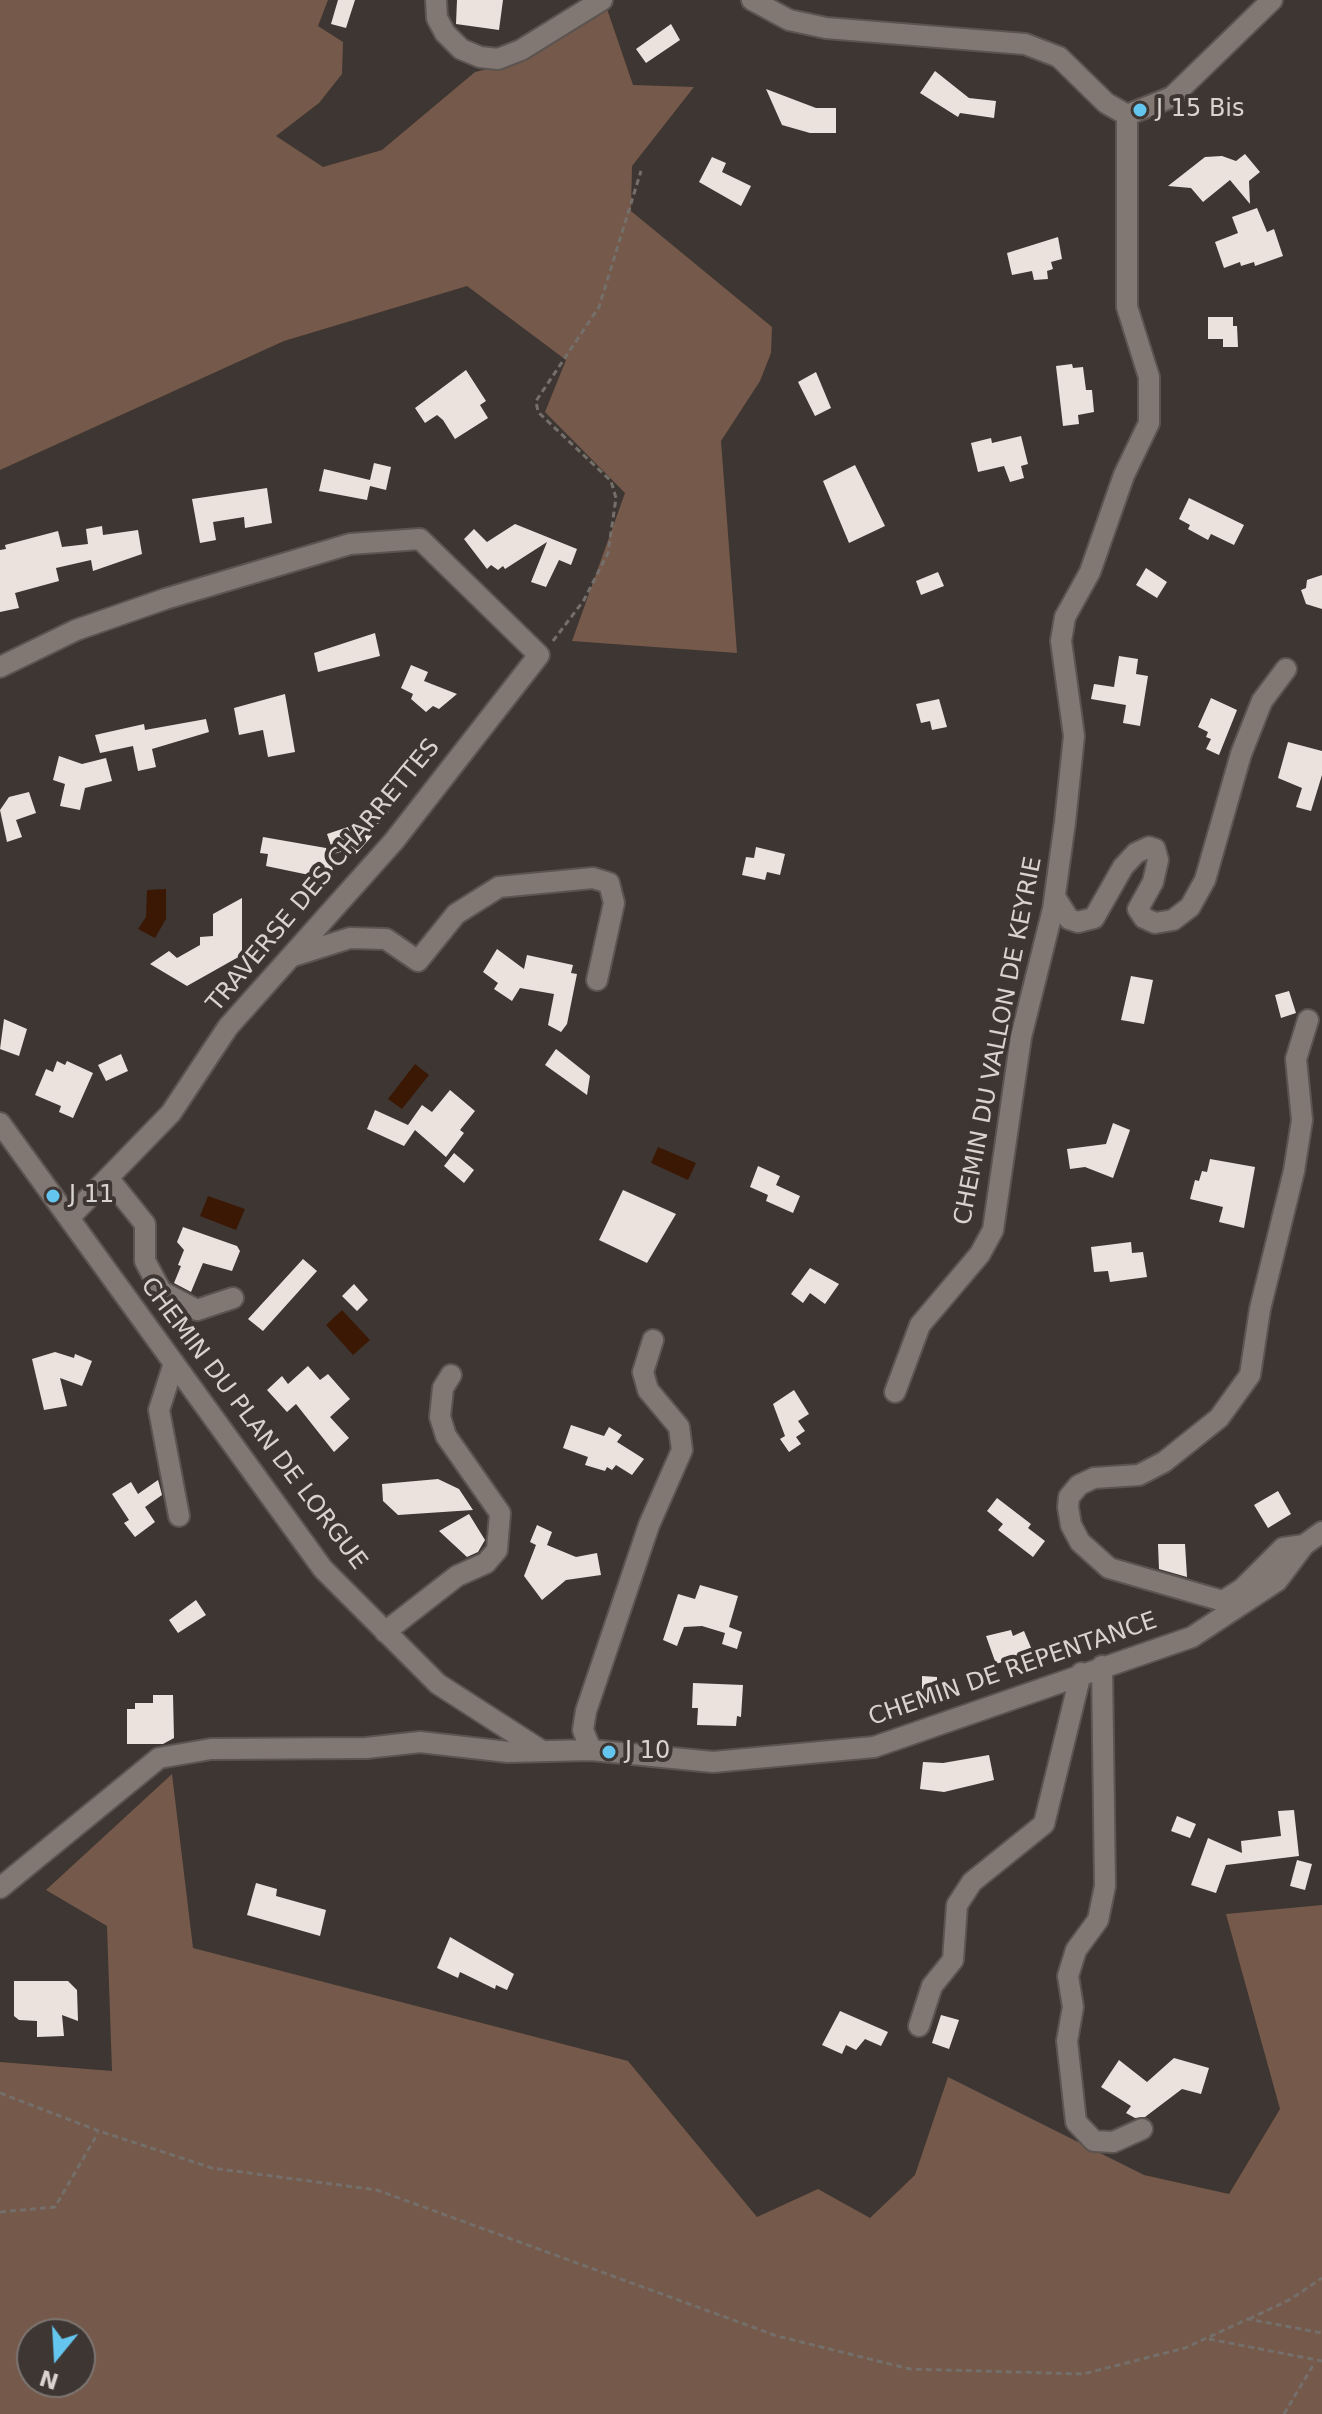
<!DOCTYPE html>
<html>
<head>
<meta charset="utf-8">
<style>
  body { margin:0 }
  #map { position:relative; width:1322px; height:2414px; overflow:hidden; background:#3e3632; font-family:"DejaVu Sans",sans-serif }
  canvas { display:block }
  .north { position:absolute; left:16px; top:2318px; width:80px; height:80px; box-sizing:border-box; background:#3e3632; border:2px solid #7c7571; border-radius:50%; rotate:198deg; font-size:22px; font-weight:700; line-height:32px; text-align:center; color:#d8d3d0 }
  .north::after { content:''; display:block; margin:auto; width:28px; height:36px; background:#64c5ee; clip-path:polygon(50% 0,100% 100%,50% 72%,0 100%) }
</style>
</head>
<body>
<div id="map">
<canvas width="1322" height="2414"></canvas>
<div class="north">N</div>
</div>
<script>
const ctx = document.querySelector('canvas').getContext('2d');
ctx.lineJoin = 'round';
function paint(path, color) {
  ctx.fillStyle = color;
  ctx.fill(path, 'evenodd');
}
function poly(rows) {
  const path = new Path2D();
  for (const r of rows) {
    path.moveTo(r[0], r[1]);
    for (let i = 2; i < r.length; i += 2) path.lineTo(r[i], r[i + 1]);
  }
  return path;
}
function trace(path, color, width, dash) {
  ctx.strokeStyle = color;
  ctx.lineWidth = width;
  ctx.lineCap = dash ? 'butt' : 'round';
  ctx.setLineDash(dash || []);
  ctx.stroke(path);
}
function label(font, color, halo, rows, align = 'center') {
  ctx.font = font + ' "DejaVu Sans",sans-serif';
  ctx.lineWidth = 8;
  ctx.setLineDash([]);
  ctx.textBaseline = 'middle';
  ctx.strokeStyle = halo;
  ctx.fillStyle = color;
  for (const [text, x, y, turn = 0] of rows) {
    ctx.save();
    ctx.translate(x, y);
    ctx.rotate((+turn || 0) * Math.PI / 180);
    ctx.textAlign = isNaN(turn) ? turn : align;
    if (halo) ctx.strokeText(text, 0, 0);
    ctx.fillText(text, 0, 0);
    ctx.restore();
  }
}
paint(poly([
  [0,0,328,0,318,26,343,42,342,74,319,103,276,136,323,167,382,150,475,72,507,64,606,6,633,85,694,87,632,166,631,211,772,327,771,353,760,381,721,441,737,653,572,641,625,493,545,412,566,360,467,286,284,341,0,470],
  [172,1774,193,1948,628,2061,757,2217,818,2189,870,2218,915,2175,948,2077,1144,2175,1229,2194,1280,2109,1226,1914,1322,1905,1322,2414,0,2414,0,2062,112,2071,107,1926,46,1890],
  [32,2334,80,2334,80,2382,32,2382]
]), '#75594a');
paint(poly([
  [166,889,166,919,155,938,138,929,146,917,147,890],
  [415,1064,429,1075,402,1109,388,1099],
  [658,1147,696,1163,688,1180,651,1163],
  [208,1196,245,1209,236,1230,200,1216],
  [342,1310,370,1340,353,1355,326,1325]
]), '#3b1804');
paint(poly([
  [338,0,355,0,346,28,331,24],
  [457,0,503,0,499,30,456,24],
  [671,24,680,40,646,63,636,49],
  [935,71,969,98,996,101,994,118,960,113,958,117,920,93],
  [766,89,816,108,836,108,836,133,810,133,782,125],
  [1245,154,1260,172,1249,181,1250,204,1230,180,1203,202,1191,188,1168,186,1205,157,1222,156,1236,161],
  [712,157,726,163,722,172,751,186,741,206,699,182],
  [1257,208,1267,232,1274,229,1283,256,1255,266,1254,262,1241,266,1240,262,1224,268,1215,242,1238,233,1232,217],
  [1058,237,1062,259,1051,262,1053,269,1047,271,1048,279,1034,280,1032,271,1012,275,1007,253],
  [1208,317,1233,317,1233,326,1237,326,1238,347,1223,347,1223,339,1208,339],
  [1072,364,1073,368,1083,367,1086,390,1092,390,1094,412,1078,415,1079,424,1063,426,1056,366],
  [466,370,486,401,480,405,488,418,455,439,443,420,437,415,425,423,415,408],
  [816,372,831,408,815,416,798,382],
  [1021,436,1028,464,1021,466,1024,478,1010,482,1004,466,978,472,971,443,991,438,992,443],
  [374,463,391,467,386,490,370,486,367,500,319,491,324,469,370,480],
  [855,465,885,526,849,543,823,481],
  [267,488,272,523,245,528,244,517,213,522,216,540,200,543,192,499],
  [1189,498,1244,525,1234,545,1211,534,1208,540,1188,529,1190,525,1179,519],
  [515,524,577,549,571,565,559,560,546,587,531,582,547,542,505,569,503,566,498,570,491,565,487,569,464,539,474,529,487,542],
  [102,526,103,535,138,530,142,554,93,571,91,560,56,568,59,581,15,593,19,608,0,612,0,550,6,549,5,545,58,531,62,547,88,544,86,529],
  [1146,568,1167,582,1157,598,1136,585],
  [938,572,944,586,921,595,916,581],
  [1322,575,1322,609,1306,604,1301,590,1306,588,1307,580],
  [375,633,380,656,318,672,314,653],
  [1119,656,1138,659,1136,674,1148,676,1140,726,1123,723,1126,705,1091,699,1094,684,1114,687],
  [411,665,428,672,424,681,457,694,439,709,433,706,426,712,411,699,413,694,401,688],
  [285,694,295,752,268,757,263,730,239,735,234,708],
  [1211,698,1237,710,1219,755,1206,749,1211,739,1206,737,1208,732,1198,727],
  [939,699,947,727,932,730,930,721,921,723,916,704],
  [206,719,209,732,152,749,156,767,138,771,133,746,100,753,95,735,144,724,145,730],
  [1288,742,1322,751,1322,775,1311,811,1296,807,1302,788,1278,778],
  [59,756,82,764,106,758,112,781,85,788,80,810,60,806,65,784,53,780],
  [29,792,36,813,16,820,22,837,7,842,0,810,9,797],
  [374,798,389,812,380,823,364,828,372,836,356,854,350,849,334,854,327,834,357,824],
  [263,837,326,848,333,870,314,876,266,866,268,854,260,853],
  [756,847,785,854,780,875,767,872,765,880,742,875,746,857,754,858],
  [242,898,242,955,187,986,150,964,169,951,177,958,200,945,200,937,213,936,213,914],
  [497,949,524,969,527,955,573,965,571,973,577,974,567,1024,561,1032,548,1025,554,994,520,988,512,1001,494,989,498,983,483,972],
  [1131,976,1153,980,1144,1024,1121,1020],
  [1289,991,1296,1013,1281,1018,1275,995],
  [4,1019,27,1029,19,1056,0,1049],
  [556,1049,590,1076,587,1095,545,1065],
  [121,1054,128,1071,106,1081,98,1065],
  [57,1061,65,1065,67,1061,93,1073,73,1118,59,1112,61,1106,35,1095,46,1069,53,1072],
  [450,1090,475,1111,460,1130,464,1133,446,1157,415,1130,404,1146,367,1129,375,1110,408,1125,422,1105,432,1112],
  [1113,1123,1130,1130,1113,1178,1085,1167,1070,1169,1067,1149,1106,1144],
  [454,1153,474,1170,464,1183,444,1166],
  [1210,1159,1255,1167,1244,1228,1219,1222,1223,1207,1190,1199,1195,1180,1199,1181,1202,1171,1207,1172],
  [758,1166,780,1176,776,1185,800,1196,793,1213,766,1201,768,1195,750,1187],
  [623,1190,676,1214,647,1263,599,1240],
  [183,1227,237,1246,240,1251,232,1271,203,1263,191,1292,174,1283,181,1266,178,1265,184,1250,177,1242],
  [1131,1242,1132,1253,1143,1252,1147,1277,1110,1282,1108,1271,1094,1272,1091,1247],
  [303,1259,317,1271,263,1331,248,1319],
  [810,1268,839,1284,825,1304,810,1293,803,1303,791,1294],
  [354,1284,368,1300,357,1311,342,1296],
  [55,1352,74,1358,75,1354,92,1361,82,1386,60,1378,67,1406,44,1410,32,1359],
  [308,1366,320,1380,328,1374,350,1399,330,1417,349,1438,334,1452,296,1404,287,1412,267,1390,282,1376,288,1384],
  [794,1390,809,1414,798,1421,805,1431,796,1437,801,1444,789,1452,780,1439,785,1436,773,1404],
  [571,1425,604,1436,609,1427,622,1435,617,1442,644,1459,632,1475,616,1465,612,1470,607,1467,605,1471,585,1465,588,1457,563,1448],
  [438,1479,459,1489,473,1510,398,1515,383,1501,382,1484],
  [158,1480,162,1495,145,1507,155,1522,135,1537,124,1523,129,1520,112,1494,131,1482,138,1494],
  [1278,1491,1291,1514,1268,1528,1254,1505],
  [997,1498,1031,1524,1028,1528,1045,1541,1033,1557,998,1530,1003,1524,987,1511],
  [469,1514,485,1540,478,1552,467,1557,439,1531],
  [537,1525,552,1532,547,1545,576,1557,597,1553,601,1575,566,1580,542,1600,524,1576,536,1545,530,1542],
  [1158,1544,1185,1544,1187,1577,1159,1569],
  [700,1585,738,1596,729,1627,742,1632,737,1649,722,1644,725,1633,702,1626,684,1627,677,1646,663,1640,678,1594,695,1599],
  [196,1600,206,1615,178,1633,169,1620],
  [1011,1630,1013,1636,1024,1631,1032,1650,1023,1654,1026,1662,1006,1670,1002,1662,996,1664,986,1636],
  [922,1676,937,1677,937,1699,922,1699],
  [693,1683,743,1685,741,1717,737,1716,736,1726,697,1725,698,1708,692,1708],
  [153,1695,173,1695,174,1738,163,1744,127,1744,127,1709,135,1709,135,1703,153,1703],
  [989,1755,994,1780,944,1792,920,1789,923,1762,943,1763],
  [1294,1810,1299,1856,1226,1865,1216,1893,1191,1885,1208,1838,1242,1853,1241,1841,1281,1836,1278,1811],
  [1177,1816,1196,1824,1190,1838,1171,1831],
  [1297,1860,1312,1864,1305,1890,1290,1886],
  [256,1883,277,1889,276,1896,326,1910,320,1936,247,1915],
  [450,1937,514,1974,507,1990,496,1985,495,1989,460,1972,458,1978,437,1968],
  [14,1981,68,1981,77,1990,78,2021,62,2015,64,2036,37,2037,37,2021,19,2020,14,2016],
  [840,2011,888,2032,881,2046,865,2039,856,2050,846,2045,842,2054,822,2045],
  [941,2015,959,2020,949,2049,932,2043],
  [1174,2058,1209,2068,1201,2094,1182,2089,1145,2117,1135,2118,1126,2113,1131,2106,1101,2087,1119,2060,1147,2082]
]), '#ece2dd');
const minor = poly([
  [436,0,437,18,445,33,461,49,480,57,498,59,521,50,602,0],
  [752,0,789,20,826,28,1025,44,1059,57,1106,103,1127,115],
  [1127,115,1172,97,1272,0],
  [0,667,76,630,165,599,350,544,420,539,539,655,394,841,228,1027,171,1113,69,1218],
  [1055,897,1069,919,1078,922,1094,918,1123,867,1136,853,1149,847,1155,849,1158,860,1153,882,1138,909,1144,918,1155,923,1173,920,1190,907,1205,880,1241,754,1262,701,1286,669],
  [293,956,350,938,386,939,418,961,456,914,499,887,593,878,609,883,614,903,597,980],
  [0,1123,323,1569,438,1684,539,1749],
  [108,1178,145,1224,145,1261,161,1291,197,1310,233,1298],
  [174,1363,159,1410,179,1516],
  [895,1392,920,1325,980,1254,993,1230,1021,1037,1053,909,1065,822,1074,736,1061,641,1065,617,1090,572,1124,475,1149,423,1149,377,1127,307,1127,115],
  [1304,1545,1283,1548,1242,1589,1223,1601,1109,1568,1080,1542,1071,1525,1068,1507,1069,1497,1079,1485,1094,1478,1139,1475,1164,1462,1219,1418,1250,1375,1260,1309,1294,1171,1302,1120,1296,1059,1308,1020],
  [385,1632,457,1576,486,1563,497,1550,500,1513,446,1436,440,1417,443,1388,451,1375],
  [1102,1666,1105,1886,1098,1920,1076,1950,1068,1976,1073,2007,1067,2041,1076,2122,1094,2141,1113,2142,1142,2129],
  [591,1750,583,1730,586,1711,649,1525,682,1450,679,1427,648,1390,643,1372,653,1340],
  [0,1888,159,1758,211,1749,366,1748,420,1742,508,1752,591,1750,713,1762,874,1747,1192,1637,1277,1581,1304,1545,1322,1532],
  [919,2026,932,1986,953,1960,957,1905,972,1882,1044,1824,1081,1673]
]);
trace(minor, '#5b5451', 24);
trace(poly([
  [553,641,584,600,608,553,616,498,611,481,538,412,536,401,599,307,641,171],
  [0,2093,99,2131,212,2168,377,2190,777,2336,910,2369,1083,2374,1185,2348,1248,2319,1322,2333],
  [0,2212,55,2207,98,2133],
  [1249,2319,1291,2299,1322,2278],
  [1209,2339,1322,2361],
  [1284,2414,1315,2362]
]), '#756f6b', 3, [6, 4]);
trace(minor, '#817873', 20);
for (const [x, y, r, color] of [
  [1140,110,8,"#64c5ee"],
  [53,1196,8,"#64c5ee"],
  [609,1752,8,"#64c5ee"]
]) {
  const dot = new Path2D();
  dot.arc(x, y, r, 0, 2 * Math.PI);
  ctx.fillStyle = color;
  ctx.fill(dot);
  trace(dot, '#3e3632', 3);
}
label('24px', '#d8d3d0', '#3e3632', [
  ["J 15 Bis",1156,110],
  ["J 11",69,1196],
  ["J 10",625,1752]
], 'left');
label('24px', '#d8d3d0', '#3e3632', [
  ["TRAVERSE DES CHARRETTES",324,876,-50],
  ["CHEMIN DU VALLON DE KEYRIE",999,1041,-79],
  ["CHEMIN DU PLAN DE LORGUE",253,1424,53],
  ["CHEMIN DE REPENTANCE",1013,1670,-19]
]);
</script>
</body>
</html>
